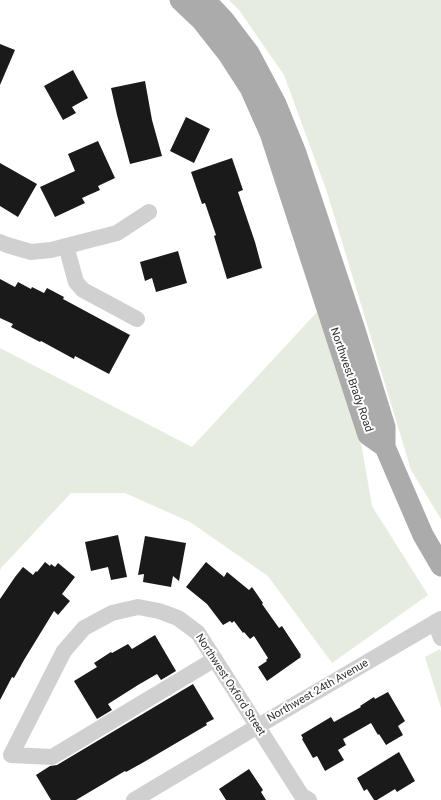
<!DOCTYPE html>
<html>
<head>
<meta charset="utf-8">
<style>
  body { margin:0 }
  canvas { display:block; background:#fff }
</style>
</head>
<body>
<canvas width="441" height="800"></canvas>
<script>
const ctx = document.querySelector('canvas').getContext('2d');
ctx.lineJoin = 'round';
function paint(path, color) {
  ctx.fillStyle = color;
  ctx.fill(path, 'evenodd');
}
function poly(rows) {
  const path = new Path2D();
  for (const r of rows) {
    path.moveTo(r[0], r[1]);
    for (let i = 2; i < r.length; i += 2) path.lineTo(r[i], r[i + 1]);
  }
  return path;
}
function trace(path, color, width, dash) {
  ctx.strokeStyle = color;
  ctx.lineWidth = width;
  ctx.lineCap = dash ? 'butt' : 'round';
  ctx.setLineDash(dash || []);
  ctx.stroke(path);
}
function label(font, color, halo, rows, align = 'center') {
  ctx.font = font + ' Roboto,sans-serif';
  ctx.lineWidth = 4;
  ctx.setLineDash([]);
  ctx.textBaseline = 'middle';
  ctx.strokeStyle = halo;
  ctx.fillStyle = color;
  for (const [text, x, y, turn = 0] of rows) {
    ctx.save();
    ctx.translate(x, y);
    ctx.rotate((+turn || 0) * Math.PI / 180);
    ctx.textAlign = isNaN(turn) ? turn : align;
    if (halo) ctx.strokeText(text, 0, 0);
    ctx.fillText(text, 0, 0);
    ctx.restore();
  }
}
paint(poly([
  [229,0,441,0,441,519,411,470,327,192,284,75,239,10],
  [317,312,331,354,359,431,372,506,428,595,332,663,268,576,190,522,125,493,71,493,1,568,0,571,0,348,192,447],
  [440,649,441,652,441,708,425,657]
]), '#e6ecdf');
paint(poly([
  [0,44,15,50,0,85],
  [73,70,88,98,72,107,76,113,63,120,44,86],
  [145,81,152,120,162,156,130,164,117,115,111,88],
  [186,117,210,129,194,163,170,151],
  [98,141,115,178,98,186,100,190,82,198,85,203,55,217,40,187,75,171,68,154],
  [232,158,243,190,238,192,255,242,262,268,227,279,214,236,216,235,205,203,202,204,191,172],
  [0,163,37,184,18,217,0,206],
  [178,251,187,283,156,292,152,278,145,281,140,262],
  [0,279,15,287,18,282,31,289,32,287,44,293,47,288,64,297,63,299,115,327,130,335,109,374,75,356,74,359,41,341,40,342,11,327,13,324,0,318],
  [118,535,127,577,111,580,108,567,91,571,85,542],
  [145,536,186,543,179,581,173,576,171,587,143,582,144,574,138,575],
  [45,562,50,566,51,564,55,567,58,563,75,577,62,594,70,601,58,615,54,611,24,660,14,678,12,677,0,700,0,599,15,577,23,567,33,575,36,571,37,572],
  [206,562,224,577,227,572,249,590,252,587,263,603,262,604,279,628,282,626,301,655,300,656,301,657,267,681,258,667,267,661,266,660,268,658,254,636,250,639,244,632,243,633,234,621,232,623,230,621,223,625,207,604,186,587],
  [155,635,176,671,161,680,157,674,138,685,108,704,112,710,97,719,74,681,97,667,94,663,111,652,112,653,128,644,132,649],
  [193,684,214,719,206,723,207,725,144,762,126,772,125,771,76,800,51,800,36,775,50,766,57,765],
  [388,692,405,721,398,726,403,735,386,745,379,734,378,735,371,723,343,739,346,745,338,750,344,760,325,771,317,756,313,758,302,739,303,738,301,735,331,717,334,722,361,707,360,706,374,697,375,699],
  [399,752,415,781,397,792,395,789,377,800,374,800,367,789,364,791,357,778],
  [249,769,263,790,261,792,266,800,226,800,219,789]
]), '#1a1a1a');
trace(poly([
  [0,242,7,245,31,252,51,250,117,233,149,212],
  [66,246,76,282,83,290,137,319],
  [435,622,441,638],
  [215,659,52,757,11,755,64,651,84,628,112,613,138,607,159,611,178,618,198,633,302,796,309,800],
  [134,800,258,726,441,619]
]), '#d0d0d0', 16);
trace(poly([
  [180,0,202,21,228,54,250,88,270,133,368,435,385,447],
  [205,0,224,20,249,53,276,104,296,153,355,330,385,427,385,447,423,535,441,566]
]), '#ababab', 21);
label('11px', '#333', '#fff', [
  ["Northwest Brady Road",351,380,71],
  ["Northwest Oxford Street",230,685,57],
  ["Northwest 24th Avenue",318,691,-30]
]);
</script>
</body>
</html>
